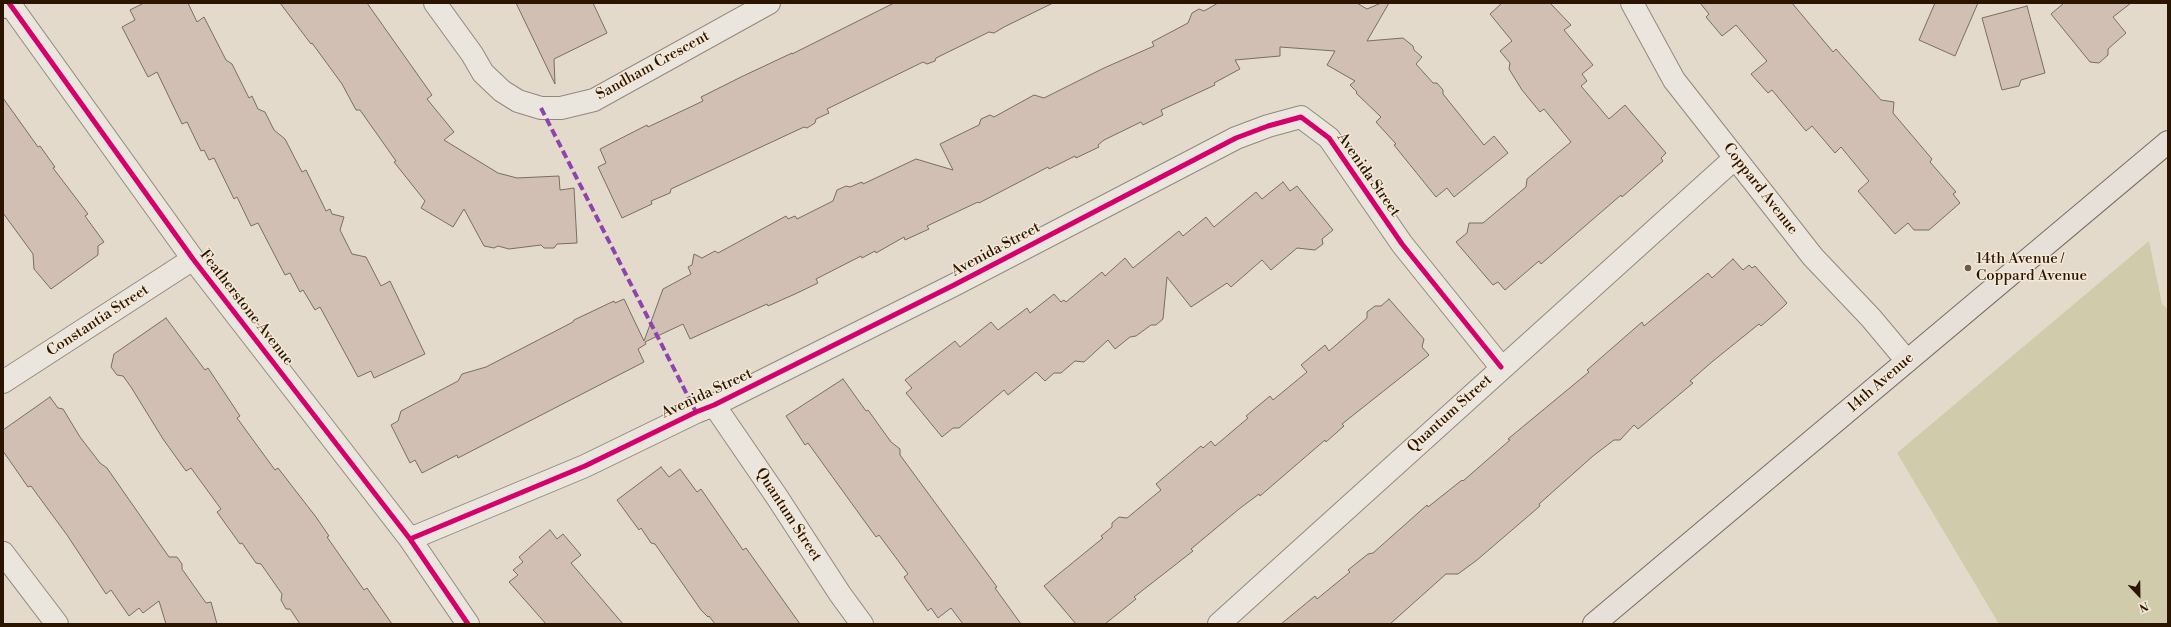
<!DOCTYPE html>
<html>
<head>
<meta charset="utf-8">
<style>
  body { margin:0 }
  #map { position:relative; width:2171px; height:627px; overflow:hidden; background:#e4dacc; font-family:"Libre Bodoni",serif }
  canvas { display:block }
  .frame { position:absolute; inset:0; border:4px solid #2c1500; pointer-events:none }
  .north { position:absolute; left:2119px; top:575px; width:40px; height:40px; -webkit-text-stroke:3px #f4e9d7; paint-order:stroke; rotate:158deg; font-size:11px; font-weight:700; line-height:16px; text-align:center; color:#2c1500 }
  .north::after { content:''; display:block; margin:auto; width:14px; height:18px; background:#2c1500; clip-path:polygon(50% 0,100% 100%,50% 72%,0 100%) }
</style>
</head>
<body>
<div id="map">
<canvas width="2171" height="627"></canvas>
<div class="frame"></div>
<div class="north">N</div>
</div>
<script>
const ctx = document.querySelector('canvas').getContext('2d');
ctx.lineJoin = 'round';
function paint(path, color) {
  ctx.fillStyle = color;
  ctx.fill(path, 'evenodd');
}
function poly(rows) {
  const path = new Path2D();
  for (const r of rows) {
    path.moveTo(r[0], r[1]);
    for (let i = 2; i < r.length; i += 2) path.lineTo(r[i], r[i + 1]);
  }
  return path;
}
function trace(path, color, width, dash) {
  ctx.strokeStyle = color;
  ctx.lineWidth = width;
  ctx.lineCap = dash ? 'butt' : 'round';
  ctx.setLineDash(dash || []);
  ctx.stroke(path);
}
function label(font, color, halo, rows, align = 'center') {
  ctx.font = font + ' "Libre Bodoni",serif';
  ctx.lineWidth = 3;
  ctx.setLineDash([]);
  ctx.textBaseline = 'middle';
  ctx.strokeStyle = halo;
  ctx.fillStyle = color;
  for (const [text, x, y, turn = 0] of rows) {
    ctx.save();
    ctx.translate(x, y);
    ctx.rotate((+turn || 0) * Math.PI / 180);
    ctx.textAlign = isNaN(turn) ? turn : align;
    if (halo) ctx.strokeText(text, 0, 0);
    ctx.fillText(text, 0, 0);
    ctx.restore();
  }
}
paint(poly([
  [2149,241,2162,304,2168,309,2168,624,1999,624,1897,453]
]), '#d0cbaa');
const building = poly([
  [144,3,188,3,197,22,204,17,226,60,232,64,249,98,252,96,258,109,265,112,274,130,285,139,302,172,306,170,326,211,330,209,332,214,344,217,340,230,352,254,366,257,381,286,390,281,425,354,374,378,371,371,358,377,320,307,315,310,303,290,300,292,290,273,285,275,258,223,251,226,237,197,234,199,214,158,209,160,204,150,201,151,187,122,182,124,157,72,148,77,122,27,135,20,130,10,144,3],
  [280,3,367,3,432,95,427,99,454,132,444,140,498,173,517,178,559,176,560,190,574,188,577,243,557,244,554,248,544,248,541,245,509,249,498,246,494,248,484,246,464,209,453,227,421,208,425,201,394,162,396,161,360,110,356,110,342,84,312,43,311,44,280,3],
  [516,3,593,3,607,33,554,59,555,84,516,3],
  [894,3,1053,3,1004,27,994,33,989,32,936,58,935,61,927,64,923,62,827,109,829,113,816,119,815,123,807,128,804,127,671,189,670,193,651,201,652,204,622,218,598,167,606,163,600,149,647,125,648,127,703,101,701,97,741,77,792,53,792,54,894,3],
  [1218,3,1357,3,1367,9,1381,3,1389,3,1367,41,1403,38,1413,46,1414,50,1422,57,1416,64,1433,83,1437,83,1443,90,1443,94,1484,145,1494,136,1508,153,1454,197,1447,188,1436,197,1394,145,1396,144,1376,122,1381,117,1356,93,1357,92,1350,85,1355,81,1327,65,1335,51,1280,47,1280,56,1235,60,1240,69,1214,83,1215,85,1161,110,1163,115,1143,125,1141,122,1104,140,1098,145,1099,147,1076,158,1075,156,1049,169,1048,167,979,203,978,202,927,226,929,229,905,240,904,237,876,253,875,251,862,258,861,256,816,279,818,283,795,294,768,306,767,304,690,339,683,324,645,342,646,344,638,349,644,362,458,458,457,455,422,473,415,460,410,463,391,425,398,421,401,411,458,381,462,374,486,367,573,322,574,320,614,301,615,303,624,299,644,341,663,289,691,274,688,267,692,265,694,254,702,258,715,251,718,253,786,216,788,219,795,216,797,219,833,201,837,190,846,186,850,187,862,182,863,184,916,159,953,170,940,144,979,125,981,119,990,115,994,117,1034,95,1044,98,1104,68,1154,46,1152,42,1188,23,1192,13,1199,9,1204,11,1218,3],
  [1502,3,1550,3,1571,25,1564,30,1593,65,1582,74,1587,81,1581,86,1609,119,1625,105,1666,153,1661,158,1663,161,1622,197,1621,195,1541,264,1539,261,1505,290,1498,282,1493,285,1456,242,1467,233,1469,223,1483,223,1526,187,1527,179,1571,142,1544,109,1540,112,1522,90,1509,69,1510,63,1500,51,1512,41,1490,14,1502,3],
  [1700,3,1792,3,1833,52,1836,49,1881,100,1894,102,1893,113,1932,159,1930,162,1956,192,1953,194,1960,203,1929,230,1914,230,1908,223,1895,234,1858,191,1869,181,1841,147,1835,153,1812,126,1806,131,1772,90,1768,93,1751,74,1767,61,1736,25,1722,36,1706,17,1709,14,1700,3],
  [1935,3,1978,3,1955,56,1919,40,1935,3],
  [2064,3,2131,3,2113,17,2126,33,2108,49,2108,55,2099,63,2090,62,2051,14,2064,3],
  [2027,6,2045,73,2021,80,2019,86,2002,90,1982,18,2027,6],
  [3,98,38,147,40,146,55,167,53,168,88,214,85,216,104,242,98,246,98,255,51,289,34,269,33,254,3,213,3,98],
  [1283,182,1290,191,1297,186,1333,230,1322,239,1323,244,1315,250,1297,248,1271,270,1262,260,1231,287,1227,283,1191,307,1167,277,1163,319,1156,325,1151,325,1136,336,1130,337,1115,349,1108,340,1084,362,1075,361,1061,373,1054,373,1045,381,1036,372,1008,395,1004,390,959,428,953,428,942,437,906,393,912,388,905,380,955,341,960,347,991,322,998,330,1027,308,1030,313,1054,294,1061,302,1064,300,1066,302,1102,272,1105,276,1125,258,1133,268,1179,231,1183,236,1206,217,1214,227,1256,192,1262,199,1283,182],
  [1733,259,1743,270,1749,265,1752,268,1755,266,1787,303,1783,307,1761,326,1759,324,1713,361,1690,381,1693,383,1638,429,1634,425,1620,440,1614,440,1593,456,1539,504,1540,506,1477,560,1458,574,1446,574,1390,624,1281,624,1315,596,1317,599,1350,572,1348,570,1368,554,1373,553,1427,505,1428,507,1462,480,1463,481,1510,440,1508,439,1589,372,1587,370,1642,322,1644,326,1708,273,1712,278,1733,259],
  [1389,299,1424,339,1422,347,1429,355,1342,424,1344,426,1326,442,1325,440,1260,496,1259,494,1239,509,1191,549,1193,551,1134,597,1136,599,1105,624,1076,624,1044,586,1103,538,1101,536,1112,527,1112,523,1119,517,1127,518,1161,490,1156,484,1201,446,1203,448,1211,441,1215,446,1248,418,1246,416,1270,396,1273,400,1307,372,1301,365,1325,345,1329,351,1367,318,1367,312,1375,306,1381,306,1389,299],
  [166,318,205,370,208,368,240,416,237,418,275,470,278,468,316,517,329,536,327,537,364,590,367,588,392,624,300,624,290,609,286,609,281,600,282,594,261,564,256,563,242,543,240,544,217,512,221,509,191,468,186,471,163,439,131,387,123,376,117,375,111,367,114,354,166,318],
  [843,379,866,411,868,410,891,442,900,449,900,455,997,587,995,588,1021,624,963,624,951,608,938,618,931,608,928,611,904,577,908,574,879,535,876,537,808,443,805,445,786,416,843,379],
  [50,397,58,408,63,409,80,437,100,463,107,468,169,557,177,557,182,564,182,569,206,603,211,602,217,624,166,624,159,601,143,613,139,608,129,616,111,590,106,594,67,535,31,486,28,487,3,451,3,430,50,397],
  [661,467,669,477,680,469,697,492,701,489,743,550,746,548,800,624,715,624,709,616,708,617,701,610,655,544,651,543,641,528,639,530,617,500,661,467],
  [550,530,557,539,563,534,581,555,571,563,623,624,546,624,509,582,518,575,513,570,523,562,519,557,550,530]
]);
paint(building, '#d0bfb2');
trace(building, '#776e64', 1);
const street = poly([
  [9,3,193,259,410,539,468,624],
  [435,3,472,54,483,73,502,91,518,101,541,108,561,108,594,100,769,3],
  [1632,3,1674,80,1813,257,1871,318,1907,361],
  [3,382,193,259],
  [714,405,777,497,840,594,862,624],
  [410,539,585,466,696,412,714,405,954,285,1236,138,1268,126,1301,117,1329,138,1402,244,1501,367],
  [3,553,57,624],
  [1219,624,1735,158]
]);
const secondary = poly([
  [3,7,11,3]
]);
const primary = poly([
  [1594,624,2168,142]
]);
trace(street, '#92897e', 24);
trace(secondary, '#776e64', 24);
trace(primary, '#776e64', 24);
trace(street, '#eae5dd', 22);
trace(secondary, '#eae5dd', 22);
trace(primary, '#e6e0d8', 22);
trace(poly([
  [541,108,696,412]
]), '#8e44ad', 4, [8, 4]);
trace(poly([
  [9,3,193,259,410,539,468,624],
  [410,539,585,466,696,412,714,405,954,285,1236,138,1268,126,1301,117,1329,138,1402,244,1501,367]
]), '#d6006c', 5);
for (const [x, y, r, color] of [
  [1968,268,4,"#6c5a47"]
]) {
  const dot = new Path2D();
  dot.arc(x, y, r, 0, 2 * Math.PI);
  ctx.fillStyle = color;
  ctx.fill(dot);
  trace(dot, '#f4e9d7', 1.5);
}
label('15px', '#2c1500', '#f4e9d7', [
  ["Sandham Crescent",653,66,-29],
  ["Avenida Street",1368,175,55],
  ["Coppard Avenue",1760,189,52],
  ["Avenida Street",996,250,-28],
  ["Featherstone Avenue",246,308,52],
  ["Constantia Street",98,321,-33],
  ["14th Avenue",1881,383,-41],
  ["Avenida Street",707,394,-25],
  ["Quantum Street",1450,414,-42],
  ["Quantum Street",788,515,57]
]);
label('15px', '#2c1500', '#f4e9d7', [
  ["14th Avenue /",1976,259],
  ["Coppard Avenue",1976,276]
], 'left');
</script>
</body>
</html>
